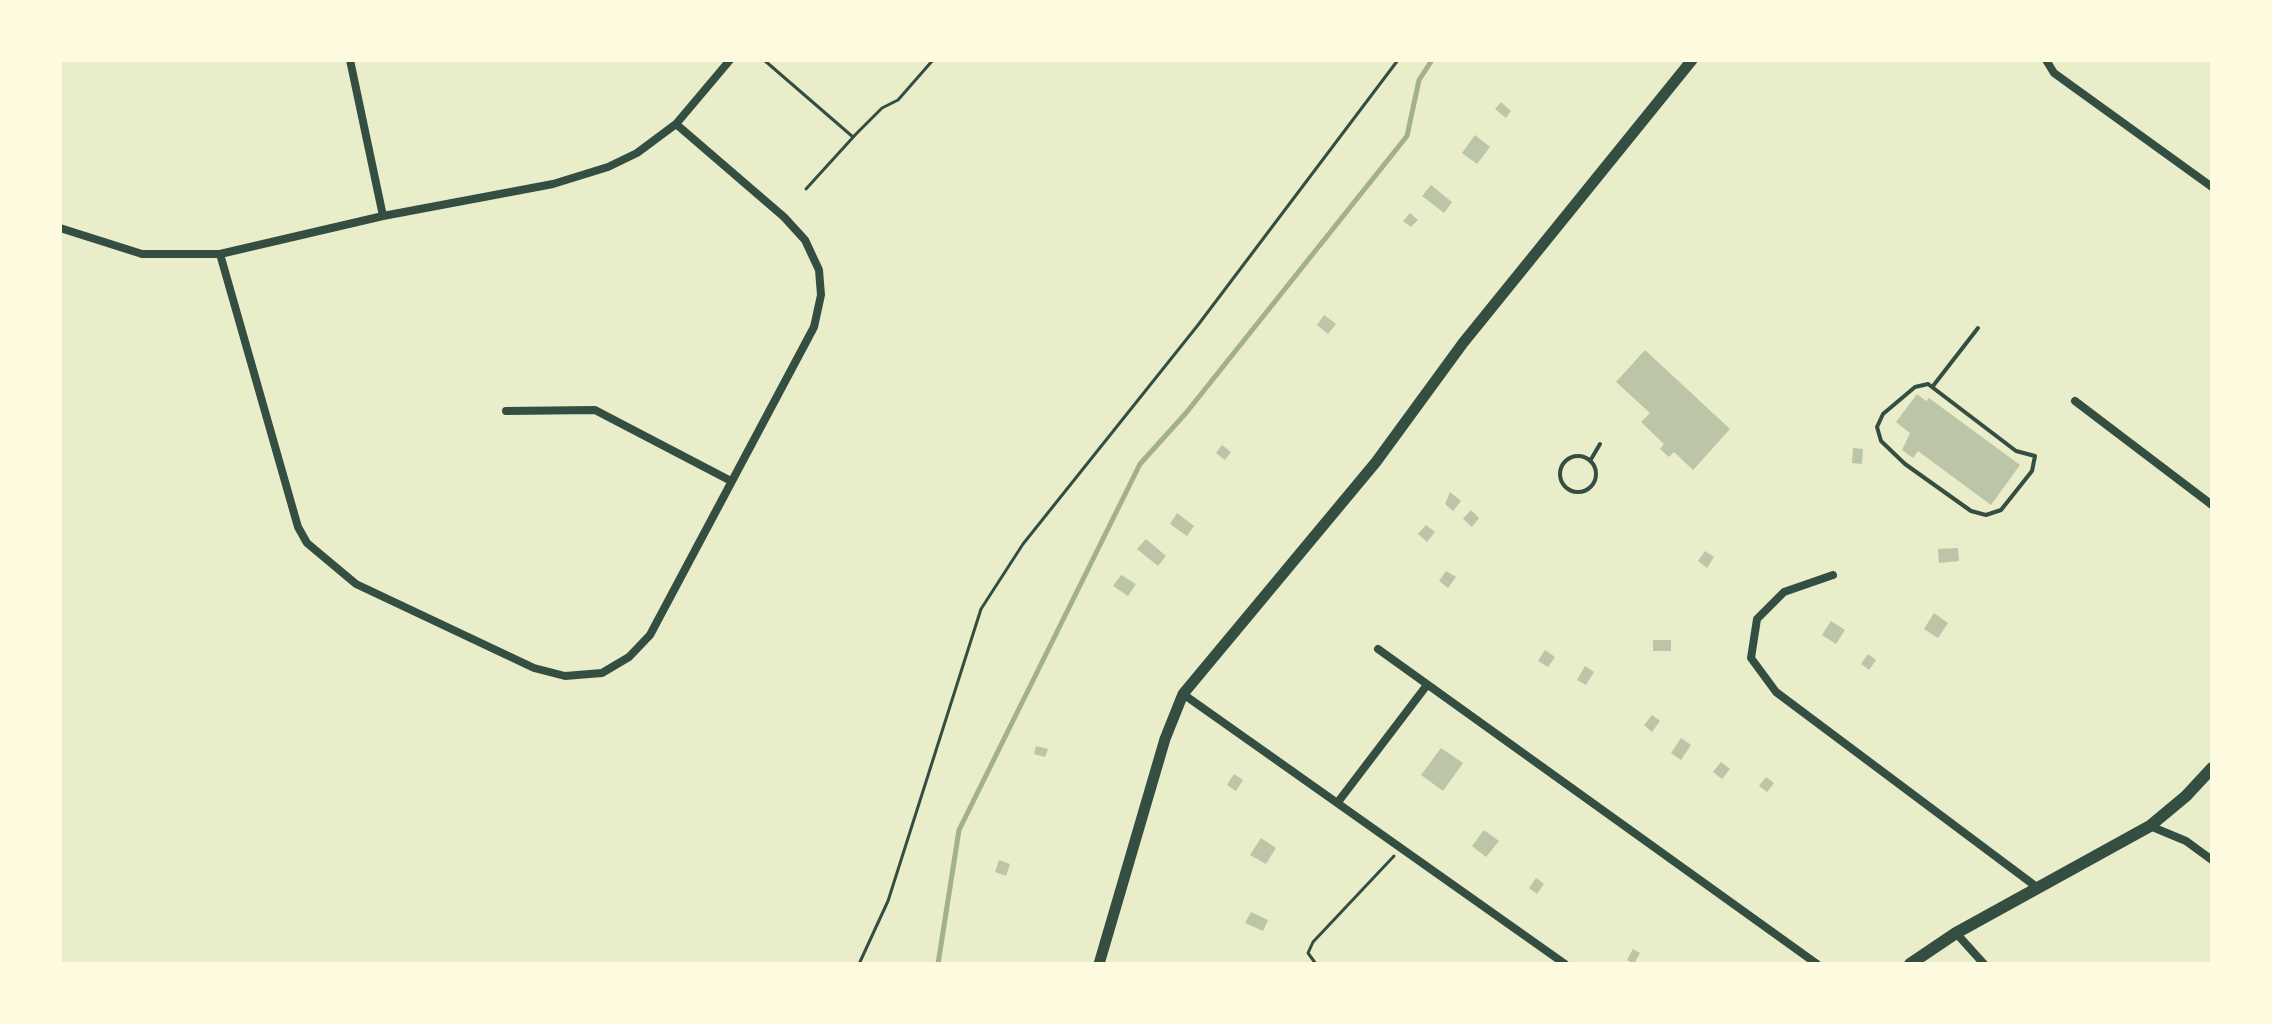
<!DOCTYPE html>
<html>
<head>
<meta charset="utf-8">
<style>
  body { margin:0 }
  #map { position:relative; width:2272px; height:1024px; overflow:hidden; background:#e9edc9; font-family:Helvetica,sans-serif }
  canvas { display:block }
  .frame { position:absolute; inset:0; border:62px solid #fefae0; pointer-events:none }
</style>
</head>
<body>
<div id="map">
<canvas width="2272" height="1024"></canvas>
<div class="frame"></div>
</div>
<script>
const ctx = document.querySelector('canvas').getContext('2d');
ctx.lineJoin = 'round';
function poly(rows) {
  const path = new Path2D();
  for (const r of rows) {
    if (r.length === 3) {
      path.moveTo(r[0] + r[2], r[1]);
      path.arc(r[0], r[1], r[2], 0, 2 * Math.PI);
      continue;
    }
    path.moveTo(r[0], r[1]);
    for (let i = 2; i < r.length; i += 2) path.lineTo(r[i], r[i + 1]);
  }
  return path;
}
function trace(path, color, width, dash) {
  ctx.strokeStyle = color;
  ctx.lineWidth = width;
  ctx.lineCap = dash ? 'butt' : 'round';
  ctx.setLineDash(dash || []);
  ctx.stroke(path);
}
function paint(path, color) {
  ctx.fillStyle = color;
  ctx.fill(path, 'evenodd');
}
trace(poly([
  [938,964,959,830,1140,464,1186,413,1407,136,1419,80,1432,60]
]), '#a3b18a', 5);
paint(poly([
  [1501,102,1511,111,1506,118,1495,109],
  [1475,135,1490,147,1477,164,1462,153],
  [1431,185,1452,202,1444,213,1422,196],
  [1410,213,1418,220,1411,227,1403,221],
  [1324,315,1336,324,1328,334,1317,325],
  [1645,350,1730,429,1693,470,1674,452,1669,457,1660,449,1664,444,1641,422,1650,413,1616,382],
  [1917,394,1926,401,1929,398,2020,465,1991,505,1918,451,1913,458,1902,450,1910,433,1896,422],
  [1222,445,1231,452,1225,460,1216,453],
  [1853,448,1863,449,1862,464,1852,463],
  [1450,492,1461,501,1453,511,1445,504],
  [1471,510,1479,518,1472,527,1463,519],
  [1177,513,1194,526,1187,536,1170,524],
  [1426,525,1435,532,1427,542,1418,534],
  [1146,539,1166,556,1158,566,1137,549],
  [1958,548,1959,561,1939,563,1938,549],
  [1705,551,1714,557,1707,568,1698,561],
  [1446,571,1456,577,1448,588,1439,581],
  [1121,575,1136,584,1128,596,1113,586],
  [1934,613,1948,623,1938,638,1924,629],
  [1831,621,1845,630,1836,644,1822,635],
  [1653,640,1671,640,1671,651,1653,651],
  [1545,650,1555,657,1548,667,1538,661],
  [1868,654,1876,660,1869,670,1861,664],
  [1585,666,1594,672,1586,685,1577,680],
  [1652,715,1660,721,1652,732,1644,725],
  [1681,738,1691,745,1681,760,1671,753],
  [1036,746,1048,749,1045,757,1034,754],
  [1441,748,1463,763,1443,791,1421,775],
  [1721,762,1730,769,1722,779,1713,772],
  [1234,774,1243,780,1236,791,1227,785],
  [1766,777,1774,783,1767,792,1759,786],
  [1484,830,1499,841,1486,857,1472,846],
  [1261,838,1276,848,1266,864,1250,855],
  [999,860,1010,864,1006,876,995,872],
  [1536,878,1544,884,1537,894,1529,888],
  [1251,912,1268,920,1263,931,1245,923],
  [1633,949,1640,953,1634,964,1627,960]
]), '#bcc5a7');
trace(poly([
  [764,60,853,137],
  [806,189,856,134,882,108,898,100,933,60],
  [859,964,888,901,981,609,1023,544,1198,325,1398,60],
  [1316,964,1308,953,1313,942,1394,856]
]), '#344e41', 3);
trace(poly([
  [1928,384,2016,451,2035,456,2032,471,2001,510,1986,515,1971,511,1905,464,1881,441,1877,427,1883,414,1915,387,1928,384],
  [1933,386,1978,328],
  [1578,474,18],
  [1590,461,1600,444]
]), '#344e41', 4);
trace(poly([
  [350,60,383,216],
  [2046,60,2054,73,2212,187],
  [60,228,142,254,220,254,383,216,553,184,608,167,637,153,676,124,730,60],
  [220,254,298,527,307,543,356,584,534,668,565,676,602,673,629,657,650,635,814,327,821,295,819,270,805,240,784,217,676,124],
  [2075,401,2212,505],
  [506,411,595,410,731,481],
  [1833,575,1784,592,1757,619,1751,658,1776,692,2038,888],
  [1378,649,1817,964],
  [1183,694,1565,964],
  [1338,802,1427,685],
  [2150,826,2186,841,2212,860],
  [1956,933,1984,964]
]), '#344e41', 8);
trace(poly([
  [1099,964,1165,739,1183,694,1376,462,1463,343,1692,60]
]), '#344e41', 11);
trace(poly([
  [1910,964,1956,933,2150,826,2186,796,2212,768]
]), '#344e41', 12);
</script>
</body>
</html>
